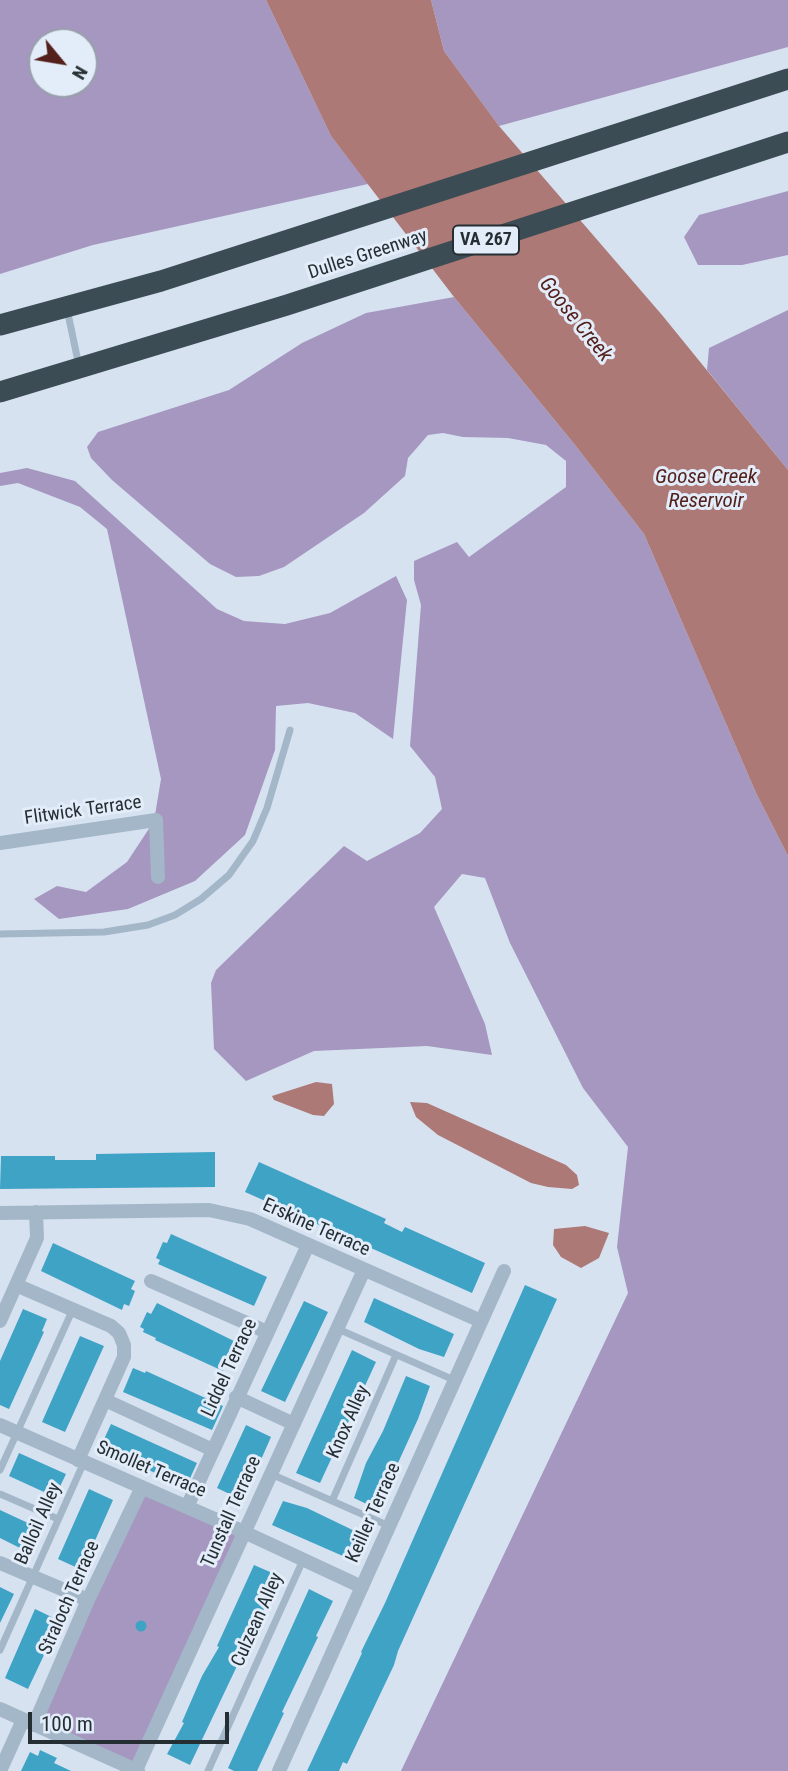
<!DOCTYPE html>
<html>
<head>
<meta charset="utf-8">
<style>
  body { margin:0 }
  #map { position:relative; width:788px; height:1771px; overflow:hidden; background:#d7e2f1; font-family:"Roboto Condensed",sans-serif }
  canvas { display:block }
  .north { position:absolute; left:28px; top:28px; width:70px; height:70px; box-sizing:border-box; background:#e3ecf9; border:2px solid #97a0aa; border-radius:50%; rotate:120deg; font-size:19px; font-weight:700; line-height:28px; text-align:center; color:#252f33 }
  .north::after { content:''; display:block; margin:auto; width:24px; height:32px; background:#54201b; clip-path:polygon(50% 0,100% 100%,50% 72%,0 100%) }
  .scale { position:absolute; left:28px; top:1712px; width:201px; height:32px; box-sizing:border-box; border:4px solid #252f33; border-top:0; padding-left:9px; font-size:21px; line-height:24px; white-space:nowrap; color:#252f33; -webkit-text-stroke:5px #e3ecf9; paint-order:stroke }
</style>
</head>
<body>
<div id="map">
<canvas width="788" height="1771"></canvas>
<div class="north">N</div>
<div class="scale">100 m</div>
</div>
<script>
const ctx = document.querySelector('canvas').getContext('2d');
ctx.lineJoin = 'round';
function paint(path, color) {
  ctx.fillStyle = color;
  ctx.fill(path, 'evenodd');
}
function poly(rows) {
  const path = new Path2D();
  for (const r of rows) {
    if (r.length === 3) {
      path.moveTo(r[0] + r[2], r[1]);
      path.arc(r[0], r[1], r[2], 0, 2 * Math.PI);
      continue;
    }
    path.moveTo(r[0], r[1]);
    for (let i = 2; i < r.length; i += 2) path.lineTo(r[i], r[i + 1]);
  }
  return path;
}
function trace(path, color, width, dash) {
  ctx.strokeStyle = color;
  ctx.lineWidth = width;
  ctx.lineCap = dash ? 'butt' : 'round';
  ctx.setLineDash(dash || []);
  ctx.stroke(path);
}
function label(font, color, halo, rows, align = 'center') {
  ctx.font = font + ' "Roboto Condensed",sans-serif';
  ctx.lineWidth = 6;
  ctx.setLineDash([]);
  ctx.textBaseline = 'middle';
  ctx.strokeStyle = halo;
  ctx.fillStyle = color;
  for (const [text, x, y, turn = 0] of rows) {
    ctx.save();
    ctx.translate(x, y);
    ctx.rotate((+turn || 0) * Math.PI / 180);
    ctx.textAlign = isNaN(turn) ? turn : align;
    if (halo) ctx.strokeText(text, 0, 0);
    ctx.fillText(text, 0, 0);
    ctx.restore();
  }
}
paint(poly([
  [0,0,266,0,331,136,368,184,93,245,0,274],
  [42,42,84,42,84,84,42,84],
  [431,0,788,0,788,47,499,126,444,51],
  [788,191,788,255,742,265,698,265,684,237,699,215],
  [454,297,575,445,644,534,756,793,788,856,788,1771,401,1771,628,1293,617,1247,628,1147,583,1088,510,943,485,878,462,874,434,907,485,1024,492,1055,427,1046,314,1051,246,1081,214,1049,211,983,216,970,344,846,367,861,420,833,442,809,435,777,410,746,421,605,414,580,414,561,457,542,469,557,566,487,566,461,546,445,508,438,463,437,443,433,428,435,408,458,405,476,364,513,284,567,259,576,236,577,210,564,112,480,91,458,87,447,98,432,229,390,302,343,366,313],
  [788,310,788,470,707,370,709,348],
  [27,468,75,481,217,609,244,621,285,624,330,613,396,576,407,600,393,739,355,713,308,703,276,706,275,750,245,835,195,881,128,909,59,919,34,899,57,886,86,892,127,862,154,821,161,779,107,529,80,507,18,483,0,486,0,473],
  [142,1487,244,1532,136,1770,34,1725]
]), '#a597bf');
paint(poly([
  [266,0,431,0,444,51,499,126,662,315,788,470,788,856,756,793,644,534,575,445,454,297,331,136],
  [316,1082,332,1084,334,1104,324,1116,313,1115,274,1100,272,1096],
  [410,1102,427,1103,566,1165,577,1175,579,1185,572,1189,548,1187,531,1183,438,1135,416,1117],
  [585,1226,609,1233,599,1258,581,1268,561,1257,553,1245,554,1229]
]), '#ad7976');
paint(poly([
  [215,1152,215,1187,0,1189,1,1156,55,1156,55,1160,96,1160,96,1154],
  [259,1162,386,1219,384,1223,402,1232,405,1227,485,1263,472,1293,245,1192],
  [171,1234,267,1277,254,1306,158,1264,160,1260,156,1258,163,1242,167,1243],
  [53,1243,135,1281,131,1289,135,1291,129,1306,124,1304,122,1310,41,1271],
  [525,1285,557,1299,398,1651,394,1665,347,1764,343,1762,339,1771,307,1771,362,1653,361,1652,385,1603],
  [374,1298,454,1334,444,1357,419,1349,364,1322],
  [304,1301,328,1312,285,1402,261,1391],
  [157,1303,236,1342,223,1371,155,1340,156,1338,143,1332,144,1329,140,1327,147,1312,151,1314],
  [23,1309,47,1319,42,1331,44,1332,9,1409,0,1405,0,1361],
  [80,1336,104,1346,65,1432,42,1422],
  [352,1350,376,1362,320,1483,296,1473],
  [133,1368,145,1373,146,1371,223,1406,212,1430,123,1392],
  [406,1376,430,1386,418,1419,377,1509,354,1498,366,1463,383,1431],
  [111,1424,197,1463,186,1487,100,1448],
  [246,1425,271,1437,248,1489,245,1488,240,1499,217,1488],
  [19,1453,66,1474,55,1497,9,1476],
  [89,1489,113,1500,82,1570,58,1559],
  [283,1501,307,1508,363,1535,352,1560,272,1525],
  [0,1510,41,1529,30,1553,0,1538],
  [254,1565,277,1575,272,1587,274,1588,190,1765,167,1754,184,1723,182,1722,202,1676,219,1647,217,1646],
  [0,1587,14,1594,0,1623],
  [309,1589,333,1601,316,1636,318,1637,282,1712,284,1713,257,1771,234,1771,228,1768],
  [35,1609,60,1621,28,1689,5,1678],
  [141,1626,5.5],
  [40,1750,57,1758,54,1763,71,1771,21,1771,30,1752,38,1756]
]), '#3fa3c6');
trace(poly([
  [67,309,79,366],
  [0,934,104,932,148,925,175,915,201,899,229,875,253,841,267,808,290,730],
  [338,1329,454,1380],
  [0,1470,73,1309],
  [271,1474,389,1526],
  [0,1494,58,1519],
  [332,1501,396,1355],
  [0,1650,84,1462],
  [208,1771,303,1560]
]), '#a3b7c8', 7);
trace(poly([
  [0,843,156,820,158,877],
  [0,1213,209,1210,250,1219,481,1321],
  [151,1281,267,1332],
  [16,1285,111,1326,119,1333,124,1345,124,1357,78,1460],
  [0,1321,37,1238,36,1212],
  [236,1397,294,1424],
  [105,1400,213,1450],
  [0,1425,244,1532,362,1587],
  [187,1507,308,1245],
  [0,1563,88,1600],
  [0,1709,138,1771],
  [34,1725,88,1600,142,1487],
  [136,1770,364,1270],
  [0,1771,23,1720],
  [279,1771,504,1271]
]), '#a3b7c8', 14);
trace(poly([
  [0,325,161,281,788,79],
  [0,392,287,305,788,142]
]), '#3c4c54', 21);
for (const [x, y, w] of [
  [486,240,66]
]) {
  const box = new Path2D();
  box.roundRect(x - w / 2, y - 14.5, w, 29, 5);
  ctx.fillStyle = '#e3ecf9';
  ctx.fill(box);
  trace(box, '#252f33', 2);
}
label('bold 18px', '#252f33', null, [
  ["VA 267",486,240]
]);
label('19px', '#252f33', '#e3ecf9', [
  ["Dulles Greenway",368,255,-18],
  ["Flitwick Terrace",83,811,-8],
  ["Erskine Terrace",316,1228,24],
  ["Liddel Terrace",230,1368,-65],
  ["Knox Alley",349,1422,-66],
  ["Smollet Terrace",151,1470,23],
  ["Tunstall Terrace",232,1512,-66],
  ["Keiller Terrace",374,1513,-66],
  ["Balloil Alley",39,1524,-66],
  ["Straloch Terrace",70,1598,-66],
  ["Culzean Alley",258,1620,-66]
]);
label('italic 21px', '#54201b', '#e3ecf9', [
  ["Goose Creek",575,320,51],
  ["Goose Creek",706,478],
  ["Reservoir",706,502]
]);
</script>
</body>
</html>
